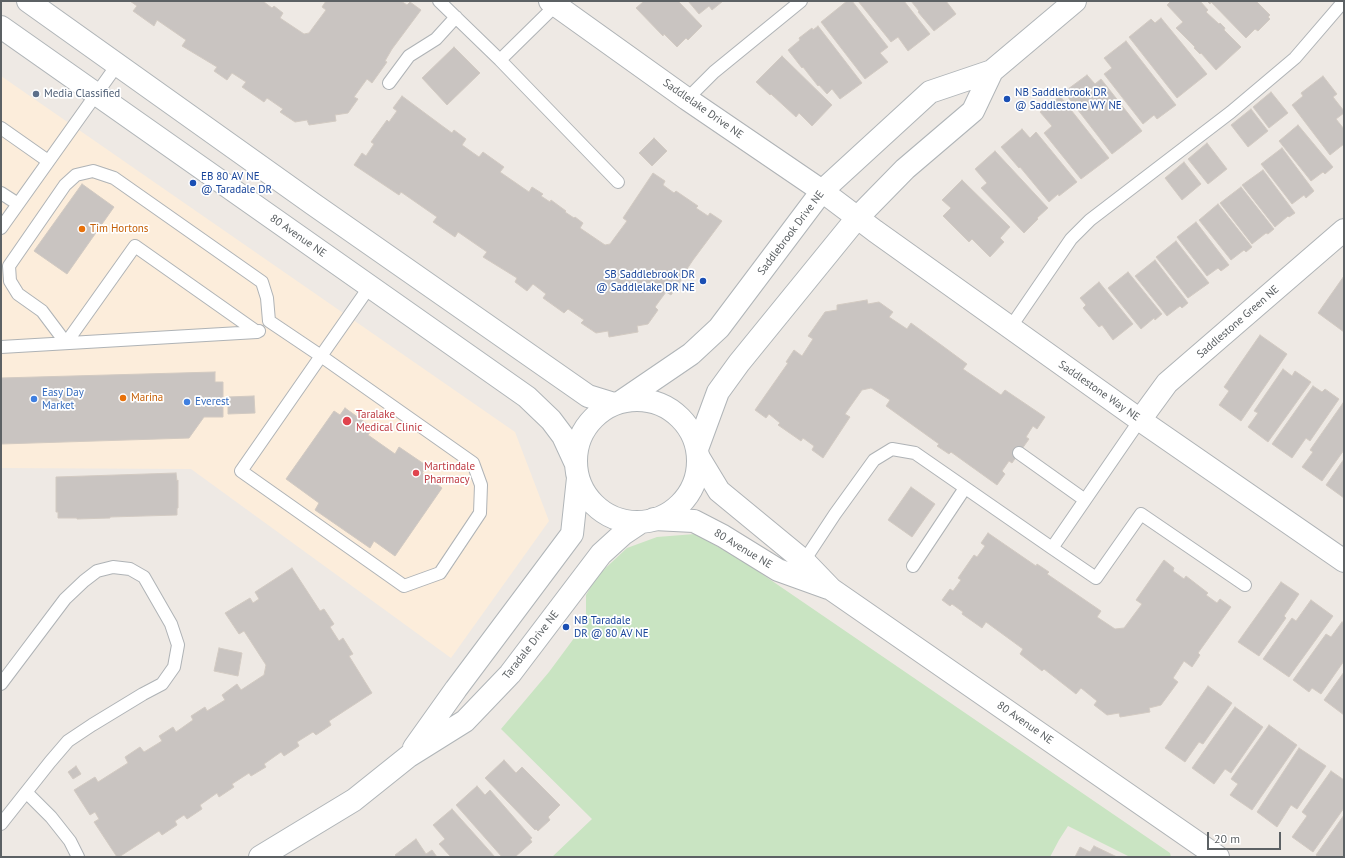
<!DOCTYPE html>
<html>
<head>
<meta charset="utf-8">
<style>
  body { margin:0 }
  #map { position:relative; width:1345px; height:858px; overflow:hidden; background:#eee9e4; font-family:"PT Sans",sans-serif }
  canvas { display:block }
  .frame { position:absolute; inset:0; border:2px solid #5c6164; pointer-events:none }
  .scale { position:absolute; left:1207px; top:832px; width:74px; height:18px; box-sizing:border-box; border:2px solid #5c6164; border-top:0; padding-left:5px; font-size:12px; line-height:14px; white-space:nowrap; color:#5c6164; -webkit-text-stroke:3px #fff; paint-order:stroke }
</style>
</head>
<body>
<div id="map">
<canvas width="1345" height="858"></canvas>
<div class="frame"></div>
<div class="scale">20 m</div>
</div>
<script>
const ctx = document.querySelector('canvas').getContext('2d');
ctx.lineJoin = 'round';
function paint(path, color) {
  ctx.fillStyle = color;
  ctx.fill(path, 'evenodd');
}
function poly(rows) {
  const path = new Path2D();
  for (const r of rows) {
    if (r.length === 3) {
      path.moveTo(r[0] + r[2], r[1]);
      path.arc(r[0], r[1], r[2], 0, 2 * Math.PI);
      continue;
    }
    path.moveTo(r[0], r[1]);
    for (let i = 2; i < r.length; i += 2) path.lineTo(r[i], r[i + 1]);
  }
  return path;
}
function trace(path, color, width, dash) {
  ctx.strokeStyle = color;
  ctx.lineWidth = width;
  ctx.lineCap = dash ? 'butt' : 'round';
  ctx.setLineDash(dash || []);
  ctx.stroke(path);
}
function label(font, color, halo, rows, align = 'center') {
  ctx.font = font + ' "PT Sans",sans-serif';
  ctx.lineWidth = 3.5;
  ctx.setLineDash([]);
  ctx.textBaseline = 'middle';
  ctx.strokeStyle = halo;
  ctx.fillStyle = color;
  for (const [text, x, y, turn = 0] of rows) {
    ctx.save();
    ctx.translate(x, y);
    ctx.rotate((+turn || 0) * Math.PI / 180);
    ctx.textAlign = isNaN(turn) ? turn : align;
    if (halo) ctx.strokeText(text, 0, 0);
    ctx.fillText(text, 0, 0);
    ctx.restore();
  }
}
paint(poly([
  [1,76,515,432,549,521,451,658,191,469,1,468]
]), '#fceddb');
paint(poly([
  [695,534,740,559,1170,853,1171,857,1130,857,1068,826,1059,840,1050,857,552,857,592,819,501,729,549,672,586,622,586,595,597,576,627,548,657,537]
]), '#c9e4c2');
const building = poly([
  [130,1,265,1,264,2,272,8,274,6,283,13,280,18,304,34,309,33,326,10,322,7,326,1,401,1,407,5,410,2,421,10,392,49,385,61,387,62,372,83,367,79,354,97,358,99,348,113,335,115,336,121,309,125,307,120,295,122,280,112,283,109,267,98,264,102,242,87,246,82,232,73,227,80,214,71,217,67,182,46,186,40,157,20,154,26,133,11,137,6,130,1],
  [642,1,678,1,702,26,688,40,686,38,677,47,664,34,663,36,636,8,643,2,642,1],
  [688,1,723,1,712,10,709,6,699,14,688,1],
  [847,1,852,1,888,47,880,53,888,62,865,79,821,22,847,1],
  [858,1,904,1,930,34,908,51,898,37,891,42,858,1],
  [911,1,946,1,956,14,934,31,918,12,919,11,911,1],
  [1171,1,1200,1,1208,10,1206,12,1219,24,1220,23,1225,28,1224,30,1241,47,1216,70,1201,53,1200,54,1194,48,1195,47,1176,28,1183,22,1167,5,1171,1],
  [1207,1,1256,1,1270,15,1268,17,1270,19,1258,31,1255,29,1246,38,1211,2,1210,4,1207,1],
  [1161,18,1207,74,1177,98,1129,37,1151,19,1155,23,1161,18],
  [818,26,862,83,840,99,832,89,827,94,819,85,818,86,803,67,802,68,788,50,800,40,799,38,812,28,813,30,818,26],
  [1126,41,1176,105,1157,119,1154,115,1143,124,1104,74,1112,68,1104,58,1126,41],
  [454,47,480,73,447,105,422,78,454,47],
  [782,56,832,105,812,126,799,113,796,117,771,94,770,95,756,82,782,56],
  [1087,75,1095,84,1101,79,1142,131,1112,154,1064,92,1087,75],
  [1323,76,1337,94,1333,97,1344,111,1344,113,1336,119,1344,129,1344,144,1330,155,1292,105,1303,96,1301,93,1323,76],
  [1271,92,1288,113,1269,128,1253,107,1271,92],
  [402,96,441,125,452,133,454,130,466,139,462,145,479,157,483,152,504,167,500,172,529,192,532,187,543,194,541,196,550,202,551,200,566,211,565,212,574,218,575,217,583,223,580,228,605,245,610,244,627,221,623,218,653,173,665,181,663,185,674,193,676,191,698,206,696,208,708,216,710,213,722,221,693,260,685,272,686,273,671,295,666,292,655,307,658,310,648,324,637,326,638,332,609,337,608,331,596,333,581,323,584,320,568,309,564,313,543,298,546,294,533,284,527,291,515,282,517,278,483,257,487,252,458,232,455,237,433,222,437,217,401,192,399,195,354,165,362,153,366,156,374,144,371,142,387,120,389,122,397,111,393,108,402,96],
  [1060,96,1109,158,1081,179,1044,133,1052,126,1040,112,1060,96],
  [1251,109,1268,131,1248,147,1231,125,1251,109],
  [1298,125,1333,167,1325,174,1323,172,1311,181,1279,141,1298,125],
  [1022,129,1030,138,1036,132,1077,182,1059,196,1058,194,1049,202,1020,167,1019,168,1001,147,1022,129],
  [654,138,667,151,652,166,639,153,654,138],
  [1207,143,1227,169,1208,184,1188,159,1207,143],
  [1282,148,1314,191,1306,198,1304,195,1292,204,1261,164,1282,148],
  [995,151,1048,208,1037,218,1038,219,1024,233,981,188,987,183,975,169,995,151],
  [1184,162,1201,184,1182,200,1165,178,1184,162],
  [1263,170,1295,213,1289,217,1288,216,1275,227,1242,185,1263,170],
  [962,180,1010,227,1000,238,1004,242,990,257,972,239,969,242,943,216,951,208,942,200,962,180],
  [82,184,114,207,67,274,34,251,82,184],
  [1241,187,1274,229,1268,234,1266,233,1252,244,1220,203,1241,187],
  [1218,204,1252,247,1246,252,1244,250,1231,260,1199,220,1218,204],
  [1196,222,1229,265,1221,271,1218,268,1207,276,1177,237,1196,222],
  [1176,241,1209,283,1188,298,1156,257,1176,241],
  [1155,260,1188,303,1182,308,1180,306,1167,316,1135,276,1155,260],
  [1128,272,1162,314,1155,320,1154,318,1141,329,1108,288,1128,272],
  [1344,276,1344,332,1318,313,1344,276],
  [1099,282,1133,324,1113,340,1102,325,1099,327,1083,308,1086,305,1080,298,1099,282],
  [867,300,868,304,879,302,893,312,889,317,907,329,911,323,944,347,967,364,963,369,1001,395,1005,390,1045,417,1037,429,1033,426,1026,437,1029,439,1012,463,1009,461,1002,471,1005,474,997,485,951,452,949,454,937,446,939,444,886,406,890,400,871,388,862,390,845,414,850,417,823,458,812,450,814,446,803,438,801,441,778,425,780,423,769,414,766,418,755,410,788,363,786,362,794,350,802,356,813,339,808,336,825,312,837,310,837,305,867,300],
  [1260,335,1287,354,1241,421,1219,405,1229,391,1224,387,1260,335],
  [1283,369,1292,376,1295,371,1311,382,1268,442,1248,427,1258,413,1254,411,1283,369],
  [215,372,215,382,223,382,223,417,204,417,189,438,1,444,1,378,215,372],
  [1313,386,1322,392,1325,389,1339,399,1310,441,1306,438,1292,458,1272,444,1313,386],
  [254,396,255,413,228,414,228,397,254,396],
  [1343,403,1344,450,1322,481,1302,467,1313,452,1310,450,1343,403],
  [345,408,373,428,368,435,395,454,399,447,427,466,422,473,442,488,395,556,374,541,370,548,315,510,319,503,286,479,334,411,340,415,345,408],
  [1344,459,1344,498,1326,485,1344,459],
  [176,473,177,481,178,480,178,508,177,508,177,515,110,517,110,518,77,519,77,518,58,518,58,512,56,512,56,477,176,473],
  [911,487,935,504,912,537,888,520,911,487],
  [988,533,1036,566,1037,564,1049,572,1047,574,1101,611,1097,617,1115,629,1124,628,1142,604,1136,600,1164,560,1174,568,1173,571,1184,579,1186,576,1208,593,1206,595,1217,603,1220,599,1231,607,1198,653,1200,655,1192,667,1184,661,1173,678,1178,682,1161,705,1149,708,1150,712,1120,717,1119,713,1107,715,1094,705,1097,701,1081,688,1076,694,1044,669,1042,671,1020,654,1023,649,986,622,982,628,962,614,963,612,952,604,950,606,942,600,950,589,953,591,961,580,958,578,974,555,977,557,985,546,981,543,988,533],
  [292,568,320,611,324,609,334,624,330,627,339,641,343,638,353,654,349,656,372,693,329,721,331,725,316,735,313,732,297,742,299,746,284,756,281,752,264,764,266,767,251,776,249,773,232,784,234,787,219,797,217,793,200,805,202,809,187,819,184,815,175,821,177,825,162,835,159,831,119,857,117,857,94,822,99,819,95,812,90,815,74,790,95,777,98,782,128,763,125,757,140,747,144,752,162,741,159,736,173,727,176,732,193,720,191,716,205,707,207,711,225,700,222,695,237,684,241,690,264,675,266,665,244,631,239,634,225,613,250,598,253,603,259,599,255,592,292,568],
  [1281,582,1299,594,1284,616,1286,618,1259,656,1238,642,1281,582],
  [1311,600,1333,616,1289,677,1263,659,1292,618,1296,621,1311,600],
  [1342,622,1344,623,1344,661,1321,694,1312,688,1309,692,1293,680,1326,634,1331,637,1342,622],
  [219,648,242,653,238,676,214,671,219,648],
  [1344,672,1344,715,1324,700,1344,672],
  [1208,686,1232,703,1203,744,1199,742,1185,762,1165,748,1208,686],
  [1235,707,1263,727,1231,773,1225,769,1214,784,1192,768,1235,707],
  [1269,725,1297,745,1252,810,1230,795,1238,784,1231,779,1269,725],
  [1299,748,1326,766,1297,809,1291,805,1277,827,1257,812,1299,748],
  [504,760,516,773,522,767,560,805,548,817,550,820,538,831,536,829,535,830,485,778,504,760],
  [76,766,81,774,73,779,68,772,76,766],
  [1331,771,1344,780,1344,808,1313,852,1292,837,1307,816,1302,812,1331,771],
  [477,786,485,795,490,790,532,838,530,839,532,842,515,857,502,857,456,805,477,786],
  [452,809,495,857,451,857,439,844,445,839,433,825,452,809],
  [1344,815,1344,857,1319,857,1316,855,1344,815],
  [416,839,426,854,432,850,437,857,397,857,395,855,416,839],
  [1094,846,1117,857,1075,857,1080,847,1090,852,1094,846]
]);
paint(building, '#c9c4c1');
trace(building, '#d2cac2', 1);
const lane = poly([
  [439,1,500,60,618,182],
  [500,60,555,6],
  [389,83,409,56,436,39,456,17],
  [687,99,714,72,801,1],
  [1,128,48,161],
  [1,193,18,204],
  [1,228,117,65],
  [269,321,321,356,473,463,481,485,480,513,440,573,404,586,241,471,321,356,370,286],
  [1010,328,1071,239,1090,220,1231,112,1295,58,1344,1],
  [257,332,135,246,66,343,42,311,18,294,10,281,9,266,65,185,76,175,93,171,114,178,262,282,267,298,269,321],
  [1,347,257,332,259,331],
  [1140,420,1052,548,1096,578,1141,514,1245,585],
  [1019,453,1085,500],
  [804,561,835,514,874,460,892,449,915,453,1052,548],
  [913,566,965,488],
  [1,684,65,599,84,581,97,571,113,567,130,569,144,577,171,624,178,645,174,667,162,684,143,694,92,725,68,741,50,762,1,824],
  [27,793,51,817,70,841,78,857]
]);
const street = poly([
  [550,1,687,99,822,191,875,231,1140,420,1344,561],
  [1140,420,1167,383,1344,230],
  [699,458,719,491,804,561,831,589,1218,857],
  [654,519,694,521,723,536,778,570,828,588]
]);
const secondary = poly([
  [28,1,313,204,588,396,614,404],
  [1,27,527,397,551,420,563,436,575,462],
  [637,461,61],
  [622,401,691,354,719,328,822,191,930,92,992,71,1075,1],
  [697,449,718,392,739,363,857,218,905,169,973,111,992,71],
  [414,748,456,689,572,534,578,478],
  [260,857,354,800,409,756,465,721,510,674,601,554,623,534,641,522]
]);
trace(lane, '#afb3b6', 14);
trace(street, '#afb3b6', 24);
trace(secondary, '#b0b5b8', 24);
trace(lane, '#fff', 12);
trace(street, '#fff', 22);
trace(secondary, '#fff', 22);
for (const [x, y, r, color] of [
  [36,94,4,"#5c6f8a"],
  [1007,99,4,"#1a4fb4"],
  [193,183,4,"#1a4fb4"],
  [82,229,4,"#e8710a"],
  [703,281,4,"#1a4fb4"],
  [123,398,4,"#e8710a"],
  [34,399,4,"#3f7fe0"],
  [187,402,4,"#3f7fe0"],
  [347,421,5,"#e0444e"],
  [416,473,4,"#e0444e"],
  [566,627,4,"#1a4fb4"]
]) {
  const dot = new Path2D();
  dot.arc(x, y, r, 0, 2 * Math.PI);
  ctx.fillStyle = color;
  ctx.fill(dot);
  trace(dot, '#fff', 1.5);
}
label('11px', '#164399', '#fff', [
  ["NB Saddlebrook DR",1015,93],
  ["@ Saddlestone WY NE",1015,106],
  ["EB 80 AV NE",201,177],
  ["@ Taradale DR",201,190],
  ["SB Saddlebrook DR",695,275,"right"],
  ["@ Saddlelake DR NE",695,288,"right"],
  ["NB Taradale",574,621],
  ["DR @ 80 AV NE",574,634]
], 'left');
label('11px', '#4e5e75', '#fff', [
  ["Media Classified",44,94]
], 'left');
label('11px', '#5c6164', '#fff', [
  ["Saddlelake Drive NE",703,109,35],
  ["Saddlebrook Drive NE",791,233,-53],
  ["80 Avenue NE",298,236,35],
  ["Saddlestone Green NE",1238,322,-41],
  ["Saddlestone Way NE",1099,391,35],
  ["80 Avenue NE",743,549,31],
  ["Taradale Drive NE",531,645,-52],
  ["80 Avenue NE",1025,723,35]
]);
label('11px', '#c56008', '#fff', [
  ["Tim Hortons",90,229],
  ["Marina",131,398]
], 'left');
label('11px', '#366cbe', '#fff', [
  ["Easy Day",42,393],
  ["Market",42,406],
  ["Everest",195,402]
], 'left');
label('11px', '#be3a42', '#fff', [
  ["Taralake",356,415],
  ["Medical Clinic",356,428],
  ["Martindale",424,467],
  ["Pharmacy",424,480]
], 'left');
</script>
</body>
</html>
